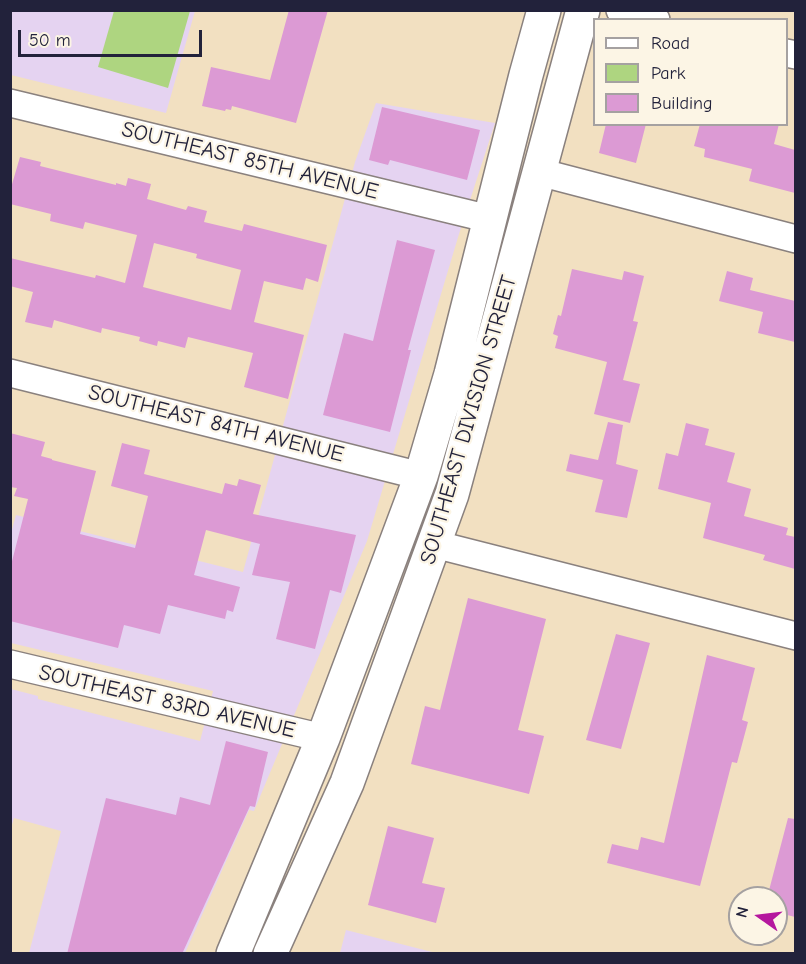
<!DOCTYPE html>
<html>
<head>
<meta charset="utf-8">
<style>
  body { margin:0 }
  #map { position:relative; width:806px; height:964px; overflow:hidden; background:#f2e0c1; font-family:"Comic Neue",sans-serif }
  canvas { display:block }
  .frame { position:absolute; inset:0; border:12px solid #22223b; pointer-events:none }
  .legend { position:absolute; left:593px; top:18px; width:195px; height:108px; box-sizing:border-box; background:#fcf5e5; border:2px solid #a5a1a1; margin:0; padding:8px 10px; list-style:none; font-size:18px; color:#22223b }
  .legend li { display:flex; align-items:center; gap:12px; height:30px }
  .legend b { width:30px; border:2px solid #a5a1a1 }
  .north { position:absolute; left:728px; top:886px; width:60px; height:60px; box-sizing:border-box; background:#fcf5e5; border:2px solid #a5a1a1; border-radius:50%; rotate:284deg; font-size:16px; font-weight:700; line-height:24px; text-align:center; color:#22223b }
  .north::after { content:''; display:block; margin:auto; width:21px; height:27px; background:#b5179e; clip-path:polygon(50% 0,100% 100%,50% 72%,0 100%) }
  .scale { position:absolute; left:18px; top:30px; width:184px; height:27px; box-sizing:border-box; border:3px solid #22223b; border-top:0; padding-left:8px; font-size:18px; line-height:21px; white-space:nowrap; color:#22223b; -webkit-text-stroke:4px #fcf5e5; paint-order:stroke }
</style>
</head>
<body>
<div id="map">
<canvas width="806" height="964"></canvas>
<div class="frame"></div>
<ul class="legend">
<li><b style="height:8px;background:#fff"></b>Road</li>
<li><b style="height:16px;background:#aed580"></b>Park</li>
<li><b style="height:16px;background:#dc9ad4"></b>Building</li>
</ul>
<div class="north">N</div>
<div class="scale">50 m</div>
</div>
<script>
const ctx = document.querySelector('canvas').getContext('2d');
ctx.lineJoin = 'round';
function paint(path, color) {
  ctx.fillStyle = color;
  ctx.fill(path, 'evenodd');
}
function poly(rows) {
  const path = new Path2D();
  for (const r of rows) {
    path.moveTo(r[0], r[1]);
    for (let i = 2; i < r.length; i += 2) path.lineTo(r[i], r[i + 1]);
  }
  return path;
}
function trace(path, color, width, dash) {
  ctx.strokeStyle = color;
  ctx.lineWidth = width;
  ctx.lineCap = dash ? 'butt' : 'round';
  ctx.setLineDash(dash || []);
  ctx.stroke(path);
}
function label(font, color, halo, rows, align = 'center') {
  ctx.font = font + ' "Comic Neue",sans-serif';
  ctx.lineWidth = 4.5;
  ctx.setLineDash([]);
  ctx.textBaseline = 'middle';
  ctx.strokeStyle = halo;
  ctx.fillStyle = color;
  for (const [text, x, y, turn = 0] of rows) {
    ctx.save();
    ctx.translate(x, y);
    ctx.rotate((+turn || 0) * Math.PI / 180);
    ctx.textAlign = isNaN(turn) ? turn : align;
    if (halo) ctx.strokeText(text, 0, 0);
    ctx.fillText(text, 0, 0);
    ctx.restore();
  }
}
paint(poly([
  [11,11,195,11,166,113,11,75],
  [376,103,495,123,459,234,367,541,254,811,249,810,185,953,29,953,61,831,14,818,11,828,11,689,38,696,38,699,200,741,213,691,11,643,10,537,16,515,243,572,355,162],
  [346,930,436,953,340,953]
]), '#e5d3f1');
paint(poly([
  [114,11,190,11,168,88,98,67]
]), '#aed580');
paint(poly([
  [289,10,328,10,296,123,232,106,231,110,226,109,225,111,202,106,211,67,270,80],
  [382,107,480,130,467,180,390,160,388,165,369,160],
  [606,124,646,124,636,163,599,153],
  [700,124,779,124,774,144,795,150,795,193,749,181,752,169,704,157,705,149,694,146],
  [20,157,41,162,40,166,116,185,116,183,126,186,128,178,151,184,147,199,186,210,188,206,207,211,204,222,242,231,244,224,327,245,318,282,306,278,303,290,264,281,254,322,304,335,288,399,244,387,253,353,188,337,185,348,158,341,157,346,139,341,140,337,102,328,101,333,54,320,52,328,25,322,33,292,10,286,10,258,95,278,96,275,125,283,137,235,85,222,83,229,50,221,51,214,10,204,10,191],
  [154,243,197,254,196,258,241,270,231,310,143,287],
  [397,240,435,250,408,350,411,350,390,432,323,415,344,333,373,341],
  [572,269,622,280,624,271,644,276,633,321,638,322,623,380,640,384,630,423,594,414,607,362,555,348,558,336,553,334,558,315,561,316],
  [727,271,753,278,750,290,795,301,795,342,758,333,763,312,719,301],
  [608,422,623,425,616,464,638,470,627,518,595,512,603,480,566,471,570,454,598,460],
  [686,423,709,429,705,445,735,453,727,482,751,489,744,516,788,528,786,535,795,537,795,569,763,560,765,555,703,538,711,503,658,489,666,453,678,456],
  [10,433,45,442,41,456,52,459,52,460,96,471,80,534,135,548,148,496,111,486,122,443,150,450,144,474,222,494,225,483,237,486,239,479,261,485,253,514,356,535,341,593,330,590,315,649,276,639,290,582,252,575,260,544,206,530,194,575,240,587,233,612,227,610,225,619,168,605,160,634,124,625,118,648,10,621,10,569,28,499,14,496,17,488,10,487],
  [468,598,546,619,518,730,544,736,529,794,411,764,425,706,440,710],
  [616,634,650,643,621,749,586,740],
  [707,655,755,668,742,720,748,722,737,763,732,762,700,886,607,863,612,844,638,850,641,837,664,843],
  [226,741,268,752,255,807,250,806,182,954,67,954,106,798,176,815,180,797,210,805],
  [788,818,795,819,795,917,776,912,776,898,767,898],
  [388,826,434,838,422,883,445,888,436,923,368,905]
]), '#dc9ad4');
const minor = poly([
  [620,10,656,20],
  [786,53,796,55],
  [10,103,490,219],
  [539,172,796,239],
  [10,373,421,476],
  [434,544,796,636],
  [10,664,323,738]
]);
const primary = poly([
  [233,954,323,738,421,476,451,374,526,75,544,10],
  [270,954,347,783,452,494,583,10]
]);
trace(minor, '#8a817e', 30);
trace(primary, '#8a817e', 36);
trace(minor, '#fff', 27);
trace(primary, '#fff', 33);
label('22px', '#22223b', '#fcf5e5', [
  ["SOUTHEAST 85TH AVENUE",250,161,14],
  ["SOUTHEAST DIVISION STREET",469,420,-74],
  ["SOUTHEAST 84TH AVENUE",216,424,14],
  ["SOUTHEAST 83RD AVENUE",167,702,13]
]);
</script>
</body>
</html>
